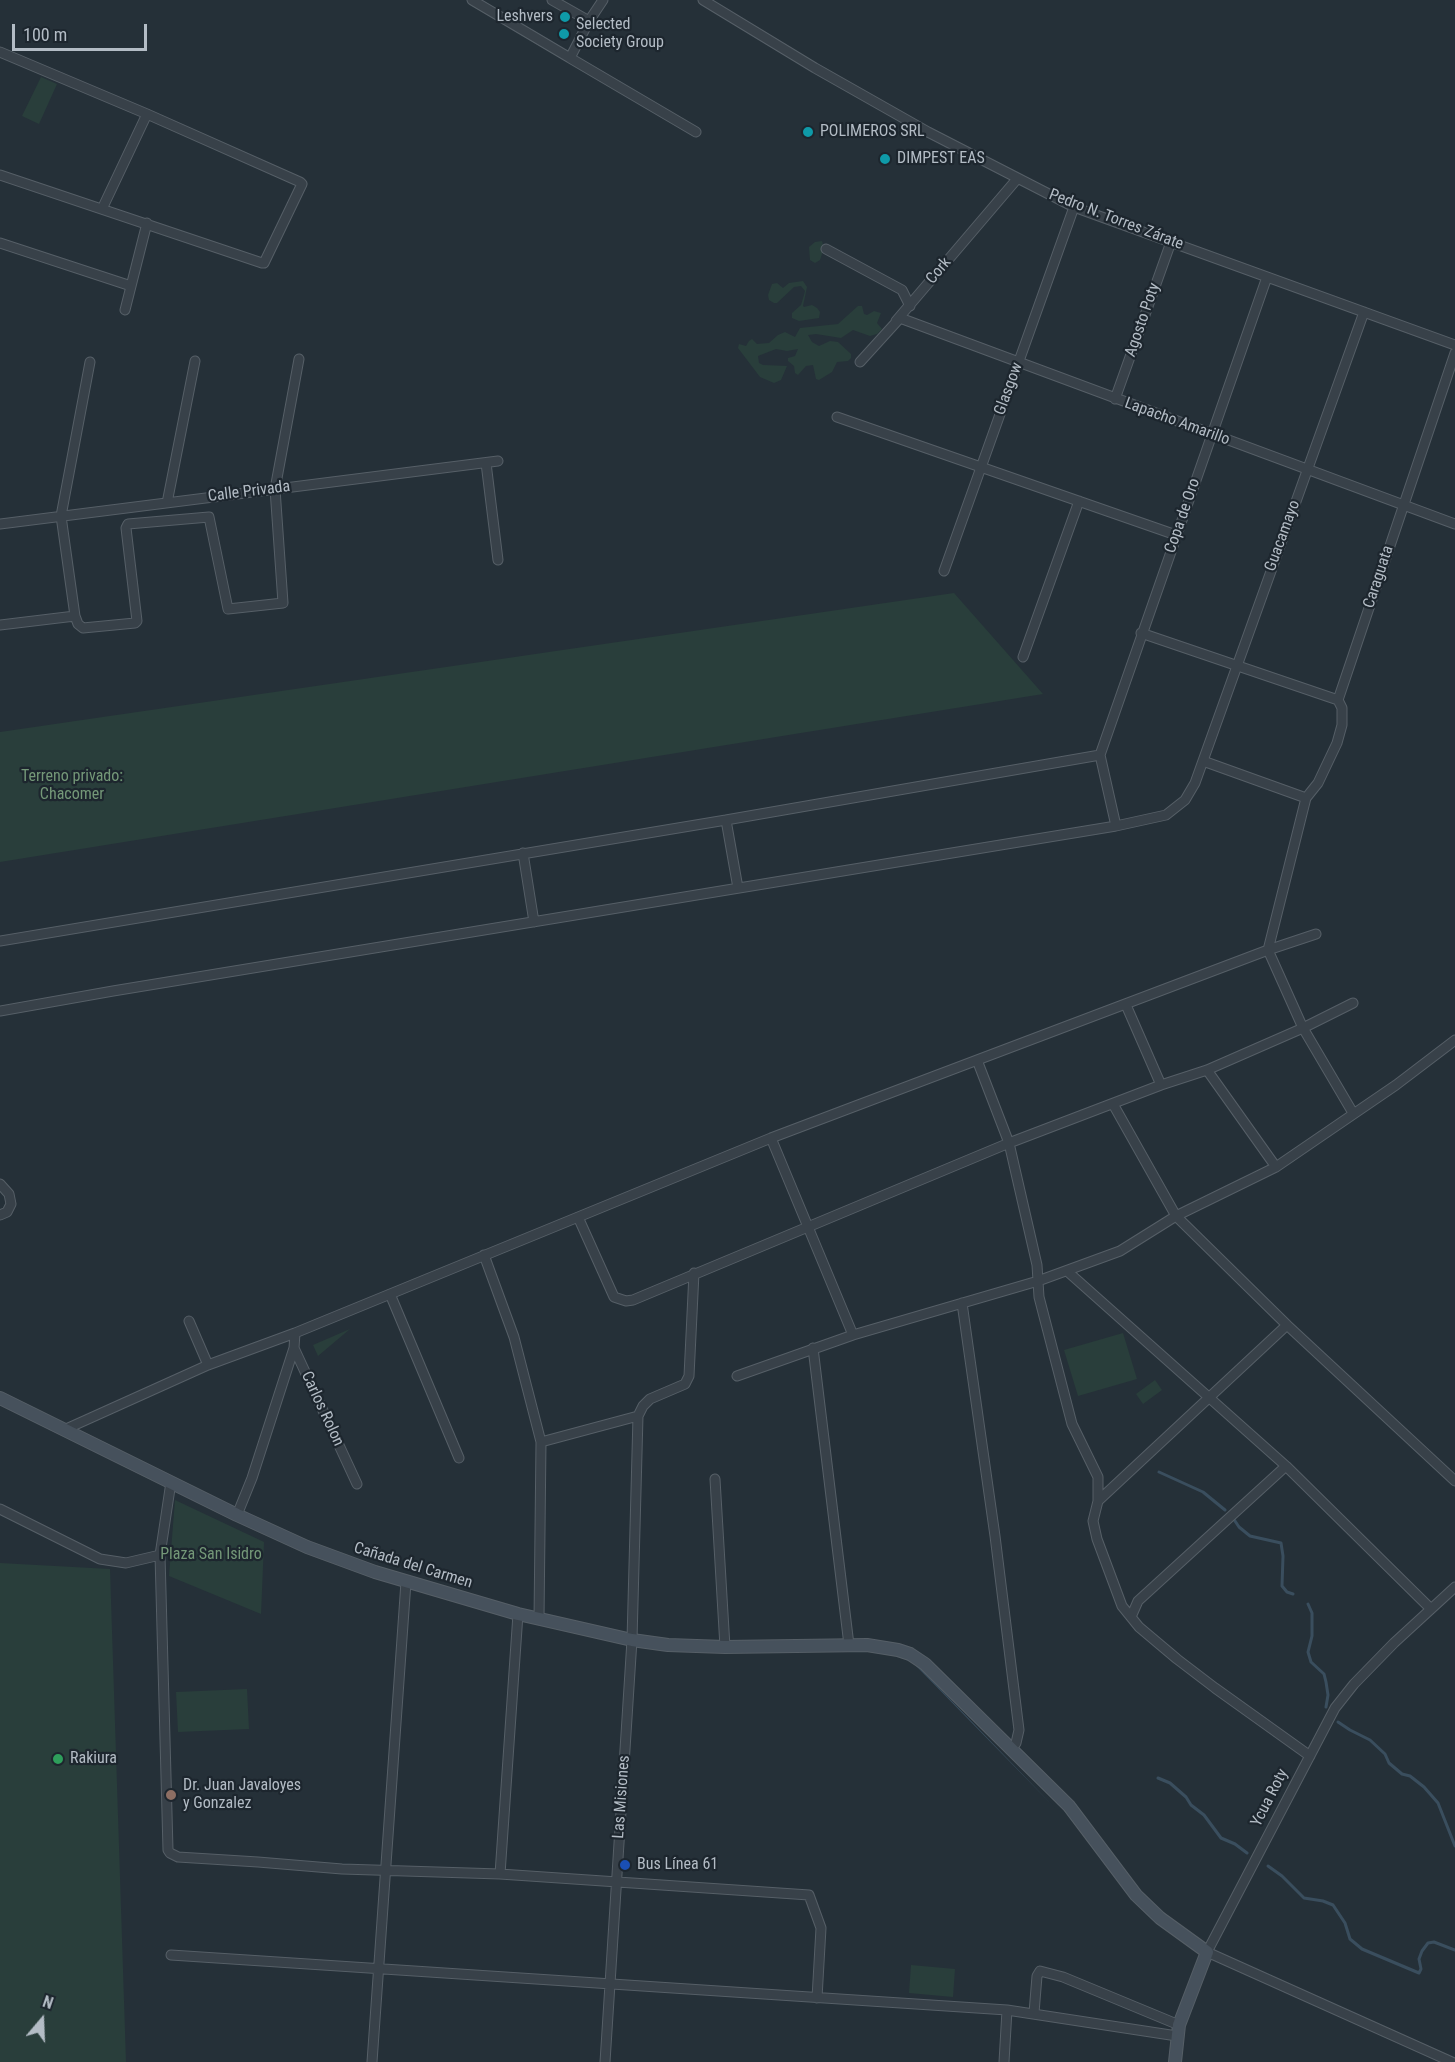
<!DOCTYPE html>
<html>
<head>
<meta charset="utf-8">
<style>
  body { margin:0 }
  #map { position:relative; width:1455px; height:2062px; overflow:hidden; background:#253038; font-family:"Roboto Condensed",sans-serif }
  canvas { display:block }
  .north { position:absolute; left:12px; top:1990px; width:60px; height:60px; -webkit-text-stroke:4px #1d262e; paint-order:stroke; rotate:19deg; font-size:16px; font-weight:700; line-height:24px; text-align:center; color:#b3bcc5 }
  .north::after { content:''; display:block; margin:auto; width:21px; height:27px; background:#b3bcc5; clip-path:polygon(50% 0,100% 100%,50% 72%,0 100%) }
  .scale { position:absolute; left:12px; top:24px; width:135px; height:27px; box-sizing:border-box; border:3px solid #b3bcc5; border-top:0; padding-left:8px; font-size:18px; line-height:21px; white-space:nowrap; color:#b3bcc5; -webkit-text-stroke:4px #1d262e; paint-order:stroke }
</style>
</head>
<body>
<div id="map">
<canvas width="1455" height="2062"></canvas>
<div class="north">N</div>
<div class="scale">100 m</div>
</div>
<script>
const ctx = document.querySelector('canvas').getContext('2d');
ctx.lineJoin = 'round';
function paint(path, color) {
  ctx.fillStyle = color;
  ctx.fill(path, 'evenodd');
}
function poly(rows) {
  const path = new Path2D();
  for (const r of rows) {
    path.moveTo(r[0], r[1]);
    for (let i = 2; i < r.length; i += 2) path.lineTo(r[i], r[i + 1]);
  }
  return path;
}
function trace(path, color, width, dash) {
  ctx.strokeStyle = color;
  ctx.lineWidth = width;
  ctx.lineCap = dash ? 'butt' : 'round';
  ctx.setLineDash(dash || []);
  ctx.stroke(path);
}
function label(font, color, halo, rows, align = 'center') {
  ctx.font = font + ' "Roboto Condensed",sans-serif';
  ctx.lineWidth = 4.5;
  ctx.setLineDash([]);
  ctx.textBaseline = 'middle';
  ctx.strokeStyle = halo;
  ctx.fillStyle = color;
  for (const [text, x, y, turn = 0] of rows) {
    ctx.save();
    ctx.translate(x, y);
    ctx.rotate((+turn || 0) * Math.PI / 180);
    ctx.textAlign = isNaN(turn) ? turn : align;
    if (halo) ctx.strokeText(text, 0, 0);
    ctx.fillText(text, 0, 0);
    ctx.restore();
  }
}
paint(poly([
  [41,77,57,84,39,124,22,116],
  [822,241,823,245,822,254,820,260,815,263,810,260,809,247,815,242],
  [803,281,807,287,803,306,804,307,812,305,817,308,820,312,819,318,799,321,792,318,792,313,801,305,804,295,805,291,801,286,794,287,777,303,774,303,769,300,768,295,772,284,777,283,783,288,789,283],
  [858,306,862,306,864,314,867,315,874,311,881,313,877,323,882,329,877,334,870,336,853,330,841,338,816,334,808,335,812,342,819,346,830,341,838,342,851,354,851,358,848,361,837,362,832,372,819,380,816,379,813,365,806,366,798,375,795,373,794,366,788,361,788,358,795,356,798,349,787,351,776,349,758,356,759,363,763,365,787,366,781,380,774,383,760,377,738,348,739,344,746,346,749,341,752,339,757,344,769,343,778,335,785,332,795,337,800,328,838,324],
  [954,593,1043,694,0,862,0,732],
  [350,1329,318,1356,313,1345],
  [1123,1333,1137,1379,1078,1396,1064,1350],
  [1155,1380,1162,1390,1143,1404,1136,1394],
  [175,1500,264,1542,261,1614,169,1576],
  [0,1563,110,1569,126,2062,0,2062],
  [247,1689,249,1729,178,1732,176,1692],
  [911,1965,955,1969,953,1997,909,1993]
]), '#293e3b');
paint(poly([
  [904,1659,914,1662,923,1671,1055,1808,922,1672,913,1663]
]), '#3a4e5e');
trace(poly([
  [1159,1472,1203,1492,1225,1510],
  [1233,1518,1239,1527,1250,1536,1281,1543,1283,1556,1282,1586,1287,1592,1293,1594],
  [1308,1604,1312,1613,1312,1636,1308,1652,1311,1662,1324,1674,1326,1682,1328,1695,1326,1707],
  [1338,1722,1350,1730,1370,1740,1385,1754,1389,1763,1402,1774,1410,1776,1424,1787,1438,1803,1455,1846],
  [1158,1778,1170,1783,1186,1797,1191,1805,1204,1815,1221,1838,1235,1844,1247,1853],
  [1268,1866,1282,1876,1304,1898,1323,1901,1333,1905,1345,1923,1350,1939,1362,1949,1419,1973,1421,1969,1419,1959,1422,1951,1428,1943,1434,1942,1455,1950]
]), '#3a4e5e', 3);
const street = poly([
  [472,0,570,58,589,21],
  [552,0,589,21,603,0],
  [703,0,815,68,928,132,1074,207,1455,345],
  [0,52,147,114,300,182,302,184,264,263,262,263,0,175],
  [570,58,696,132],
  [102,209,147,114],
  [0,243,131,286],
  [826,249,902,290,910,306],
  [125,310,147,223],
  [896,321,1017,179],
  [90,362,61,516,75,616,78,624,83,628,135,623,137,621,126,528,128,524,209,517,228,609,283,603,275,489,299,359],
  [860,362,900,318,1455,524],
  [1115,399,1171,242],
  [837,417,1176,535],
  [486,463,498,560],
  [167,503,195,361],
  [0,524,498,461],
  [944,571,1074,207],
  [0,625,75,616],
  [1141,633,1338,700],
  [1023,657,1079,501],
  [1100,755,1267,277],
  [1100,755,1116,826],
  [1203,761,1306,798],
  [726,820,738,888],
  [523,853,534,922],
  [0,941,726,820,1100,755],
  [1126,1005,1161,1085],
  [0,1011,113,991,1116,826,1166,815,1185,800,1195,783,1364,312],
  [977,1060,1009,1143,1037,1265,1039,1297,1072,1424,1098,1477,1098,1501,1093,1521,1097,1539,1122,1606,1139,1627,1177,1659,1215,1688,1310,1756],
  [1207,1070,1276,1167],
  [1113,1104,1176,1216,1287,1325,1455,1481],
  [1353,1113,1303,1028,1268,950,1306,798,1318,783,1337,743,1342,725,1342,708,1338,700,1455,353],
  [771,1138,853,1335],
  [0,1184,9,1194,11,1204,7,1212,0,1215],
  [578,1217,614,1297,626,1301,633,1300,1009,1143,1161,1085,1207,1070,1303,1028,1353,1003],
  [484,1255,514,1337,541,1442,539,1619],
  [1067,1271,1286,1466,1431,1609],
  [390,1294,459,1458],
  [962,1303,995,1536,1019,1730,1016,1743,1011,1749],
  [189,1321,208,1365],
  [294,1348,357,1484],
  [813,1348,849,1645],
  [737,1376,853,1335,1038,1281,1120,1251,1176,1216,1276,1167,1396,1085,1455,1040],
  [66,1429,208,1365,295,1333,771,1138,1268,950,1316,934],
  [541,1442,638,1416],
  [715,1479,725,1647],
  [171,1482,160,1555,168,1850,170,1853,178,1857,258,1862,342,1869,500,1874,809,1895,821,1928,817,1998],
  [1098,1501,1287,1325],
  [0,1509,100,1559,126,1563,160,1555],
  [237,1515,252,1478,294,1348,295,1333],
  [1131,1617,1138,1601,1286,1466],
  [500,1874,518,1614],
  [171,1955,1007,2010,1177,2036],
  [1034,2013,1037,1976,1040,1971,1063,1977,1179,2025],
  [372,2062,406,1582],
  [605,2062,632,1640,638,1416,643,1406,650,1399,685,1384,689,1376,694,1273],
  [1004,2062,1007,2010],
  [1452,2062,1207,1952,1335,1708,1354,1684,1394,1643,1455,1587]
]);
const secondary = poly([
  [0,1398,237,1515,307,1547,375,1572,518,1614,632,1640,668,1645,725,1647,867,1645,898,1650,910,1654,925,1664,1069,1806,1136,1895,1160,1918,1207,1952,1179,2025,1175,2062]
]);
trace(street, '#565f67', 11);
trace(secondary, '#565f67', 14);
trace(street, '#384149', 9);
trace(secondary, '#46515c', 12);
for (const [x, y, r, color] of [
  [565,17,6,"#0f9aa8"],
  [564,34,6,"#0f9aa8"],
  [808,132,6,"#0f9aa8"],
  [885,159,6,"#0f9aa8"],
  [58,1759,6,"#2e9e5b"],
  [171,1795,6,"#8d6e63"],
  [625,1865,6,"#1a4fb4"]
]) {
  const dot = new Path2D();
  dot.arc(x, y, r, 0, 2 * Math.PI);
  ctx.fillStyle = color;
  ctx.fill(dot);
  trace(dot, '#1d262e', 2);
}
label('16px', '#b3bcc5', '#1d262e', [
  ["Leshvers",553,17,"right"],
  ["Selected",576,25],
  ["Society Group",576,43],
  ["POLIMEROS SRL",820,132],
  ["DIMPEST EAS",897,159],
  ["Rakiura",70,1759],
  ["Dr. Juan Javaloyes",183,1786],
  ["y Gonzalez",183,1804],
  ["Bus Línea 61",637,1865]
], 'left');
label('16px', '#b3bcc5', '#1d262e', [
  ["Pedro N. Torres Zárate",1116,220,21],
  ["Cork",939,271,-50],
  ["Agosto Poty",1143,320,-71],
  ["Glasgow",1009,389,-70],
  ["Lapacho Amarillo",1177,422,20],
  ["Calle Privada",249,492,-7],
  ["Copa de Oro",1183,516,-71],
  ["Guacamayo",1283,536,-70],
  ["Caraguata",1379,577,-72],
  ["Carlos Rolon",322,1409,65],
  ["Cañada del Carmen",413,1566,17],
  ["Las Misiones",622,1797,-86],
  ["Ycua Roty",1270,1798,-63]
]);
label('16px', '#749878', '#1d262e', [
  ["Terreno privado:",72,777],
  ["Chacomer",72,795],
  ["Plaza San Isidro",211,1555]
]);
</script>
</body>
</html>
